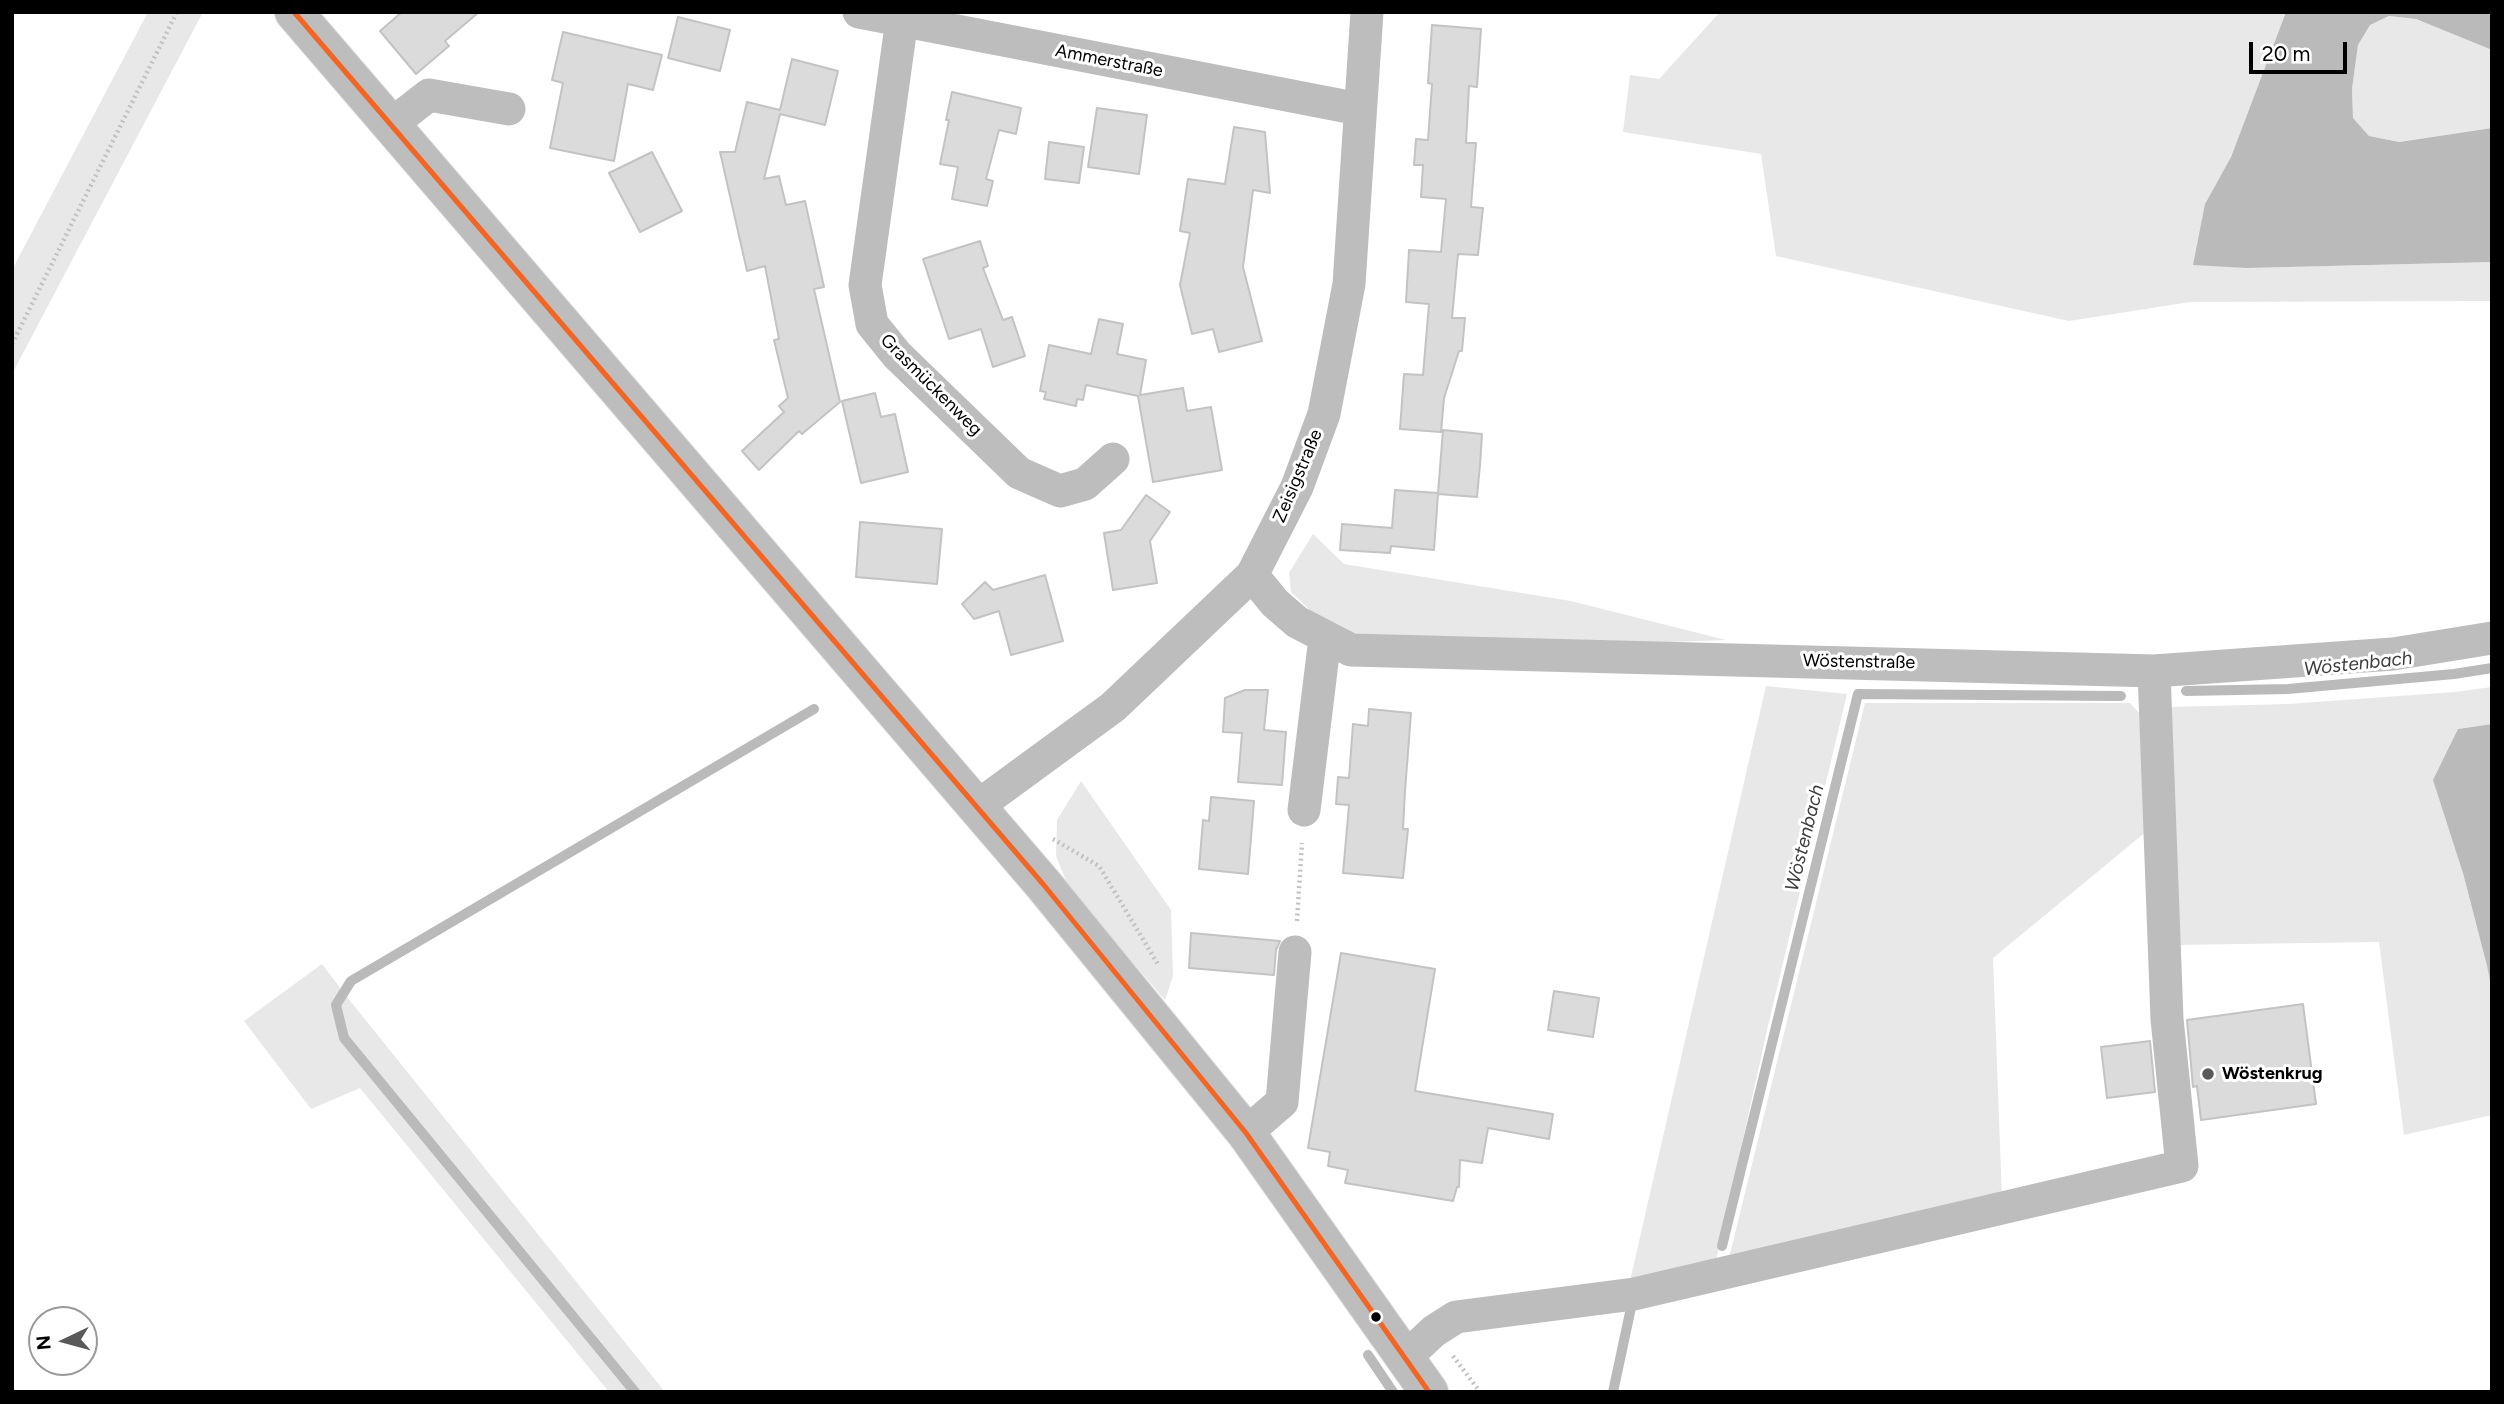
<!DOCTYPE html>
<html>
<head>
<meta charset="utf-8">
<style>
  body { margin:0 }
  #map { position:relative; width:2504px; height:1404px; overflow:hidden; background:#fff; font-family:Figtree,sans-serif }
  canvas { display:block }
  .frame { position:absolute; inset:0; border:14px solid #000; pointer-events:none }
  .north { position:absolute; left:28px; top:1306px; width:70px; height:70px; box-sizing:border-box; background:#fff; border:2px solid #999; border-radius:50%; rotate:265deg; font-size:19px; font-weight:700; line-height:28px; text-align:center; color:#000 }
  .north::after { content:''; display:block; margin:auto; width:24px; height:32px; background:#595959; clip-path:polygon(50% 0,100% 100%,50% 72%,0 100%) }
  .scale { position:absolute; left:2249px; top:42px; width:98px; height:32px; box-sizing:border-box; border:4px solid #000; border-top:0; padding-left:9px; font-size:21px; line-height:24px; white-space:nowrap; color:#000; -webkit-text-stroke:5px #fff; paint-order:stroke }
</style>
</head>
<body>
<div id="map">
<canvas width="2504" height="1404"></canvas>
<div class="frame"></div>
<div class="north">N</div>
<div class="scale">20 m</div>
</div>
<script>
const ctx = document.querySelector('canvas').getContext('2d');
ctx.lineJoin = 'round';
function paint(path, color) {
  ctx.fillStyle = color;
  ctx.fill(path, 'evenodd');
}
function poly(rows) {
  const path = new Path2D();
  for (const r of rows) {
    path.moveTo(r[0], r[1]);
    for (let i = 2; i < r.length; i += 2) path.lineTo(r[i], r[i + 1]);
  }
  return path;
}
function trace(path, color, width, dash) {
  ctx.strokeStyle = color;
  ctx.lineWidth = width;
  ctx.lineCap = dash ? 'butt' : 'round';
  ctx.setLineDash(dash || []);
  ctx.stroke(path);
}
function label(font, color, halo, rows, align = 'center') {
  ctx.font = font + ' Figtree,sans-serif';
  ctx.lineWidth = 6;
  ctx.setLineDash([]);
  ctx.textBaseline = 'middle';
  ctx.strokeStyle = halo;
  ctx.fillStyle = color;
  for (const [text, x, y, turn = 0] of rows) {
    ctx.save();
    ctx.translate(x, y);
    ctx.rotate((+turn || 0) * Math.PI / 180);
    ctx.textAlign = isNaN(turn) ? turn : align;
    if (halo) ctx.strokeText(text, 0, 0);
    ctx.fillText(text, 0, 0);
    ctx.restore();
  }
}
paint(poly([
  [148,12,203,12,12,374,12,270],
  [1720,12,2286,12,2231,157,2205,204,2247,268,2492,262,2492,301,2190,302,2069,321,1776,256,1761,154,1623,132,1630,75,1659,79],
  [2389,16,2416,19,2492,50,2492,128,2398,142,2369,136,2353,118,2352,89,2358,45,2370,25],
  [1313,534,1344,564,1571,601,1726,640,1555,646,1353,637,1316,616,1291,592,1289,573],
  [1766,686,1847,694,1768,1026,1716,1261,1630,1281],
  [2492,687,2492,724,2458,729,2463,873,2487,966,2492,991,2492,1115,2404,1135,2379,942,2174,945,2168,707,2288,704,2455,692],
  [1865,703,2130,703,2139,713,2147,831,1993,958,2002,1198,1729,1258],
  [1081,781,1171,910,1173,976,1165,1000,1069,888,1056,856,1057,820],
  [322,964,351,1002,665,1392,609,1392,360,1088,311,1109,244,1021]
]), '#e8e8e8');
paint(poly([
  [2286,12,2492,12,2492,50,2416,19,2389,16,2370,25,2358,45,2352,89,2353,118,2369,136,2399,142,2492,128,2492,262,2247,268,2193,265,2205,204,2231,157],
  [2492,724,2492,991,2487,966,2463,873,2433,780,2458,729]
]), '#bababa');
trace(poly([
  [2186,691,2288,689,2454,674,2492,668],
  [1722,1246,1858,694,2121,696],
  [1368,1355,1393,1392],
  [635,1392,344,1038,336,1005,351,981,814,709],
  [1613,1392,1632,1303]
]), '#bababa', 10);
const building = poly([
  [402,12,479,12,445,41,449,46,416,74,380,31,402,12],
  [678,17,730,30,720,71,668,58,678,17],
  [1432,25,1481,29,1477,87,1469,86,1466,143,1476,143,1471,207,1483,208,1478,255,1458,254,1452,318,1465,318,1462,351,1459,351,1444,398,1441,432,1400,429,1404,374,1423,375,1429,304,1406,302,1409,250,1441,252,1446,199,1421,197,1423,165,1414,165,1416,139,1428,140,1432,84,1428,83,1432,25],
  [563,32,662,55,653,90,628,84,614,161,550,148,563,83,552,80,563,32],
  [792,59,838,71,825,125,780,114,764,179,779,176,786,205,805,201,824,287,814,289,840,402,802,434,799,431,759,470,742,451,784,412,779,406,788,398,774,340,779,339,765,266,747,271,720,152,735,152,747,102,780,110,792,59],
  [952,92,1021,108,1016,134,999,130,986,179,993,181,987,206,952,199,958,167,940,164,949,120,946,120,952,92],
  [1097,108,1147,115,1139,174,1088,167,1097,108],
  [1234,127,1265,132,1270,193,1253,190,1243,267,1262,341,1219,352,1213,329,1192,334,1180,285,1190,233,1180,231,1188,179,1225,184,1234,127],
  [1049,142,1084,147,1079,183,1045,179,1049,142],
  [652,152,682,211,640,232,609,173,652,152],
  [980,241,988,266,983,268,1003,320,1012,317,1025,356,993,367,981,329,949,339,923,259,980,241],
  [1099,319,1123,324,1117,354,1146,360,1140,395,1183,388,1187,411,1211,407,1222,470,1153,482,1138,396,1086,385,1083,400,1077,399,1076,406,1044,399,1046,392,1040,391,1049,345,1091,354,1099,319],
  [875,393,881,417,895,414,908,472,861,483,842,401,875,393],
  [1443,430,1482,434,1480,465,1477,497,1438,494,1434,550,1391,546,1390,553,1340,550,1342,524,1392,528,1395,490,1438,493,1443,430],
  [1146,495,1170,512,1150,541,1157,583,1113,590,1104,533,1121,530,1146,495],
  [860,522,942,529,937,584,856,577,860,522],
  [1045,575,1063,641,1011,655,999,611,974,619,962,604,985,582,993,590,1045,575],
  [1245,690,1268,690,1264,730,1286,732,1282,785,1238,782,1242,733,1223,732,1225,698,1245,690],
  [1369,709,1411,713,1405,791,1403,829,1408,829,1403,878,1343,873,1349,805,1336,804,1338,777,1349,778,1353,724,1368,726,1369,709],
  [1211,797,1254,801,1248,874,1199,869,1203,820,1209,821,1211,797],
  [1191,933,1280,941,1276,950,1274,975,1189,968,1191,933],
  [1341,953,1435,969,1415,1091,1553,1114,1549,1139,1488,1128,1482,1163,1460,1160,1459,1187,1457,1187,1453,1201,1345,1183,1348,1170,1328,1166,1330,1152,1308,1148,1341,953],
  [1554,991,1599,998,1593,1037,1548,1030,1554,991],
  [2303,1004,2316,1104,2201,1120,2197,1086,2193,1087,2187,1020,2303,1004],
  [2150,1041,2155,1092,2107,1098,2101,1047,2150,1041]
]);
paint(building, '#dbdbdb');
trace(building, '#c3c3c3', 2);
const major = poly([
  [294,12,1043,884,1246,1133,1429,1392]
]);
trace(major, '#dbdbdb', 40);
trace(poly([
  [12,344,177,12],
  [1053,839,1099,866,1159,966],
  [1297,921,1302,843],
  [1453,1356,1480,1392]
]), '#c2c2c2', 4.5, [2, 3.5]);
trace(poly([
  [859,12,1359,109],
  [903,12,865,285,872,324,897,355,1019,473,1060,491,1085,484,1113,459],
  [389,126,429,95,509,109],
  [1252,575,1275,603,1297,622,1351,650,2154,671,2393,654,2492,638],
  [975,808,1113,707,1252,575,1297,487,1324,414,1349,284,1367,12],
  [1304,810,1325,638],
  [1246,1133,1282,1102,1295,952],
  [1405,1358,1434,1331,1456,1317,1634,1294,2182,1166,2167,1019,2154,671]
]), '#bdbdbd', 33);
trace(major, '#bdbdbd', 38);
trace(poly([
  [294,12,1043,884,1246,1133,1429,1392]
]), '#f26522', 5);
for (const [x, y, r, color] of [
  [2208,1074,7,"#595959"],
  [1376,1317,6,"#000"]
]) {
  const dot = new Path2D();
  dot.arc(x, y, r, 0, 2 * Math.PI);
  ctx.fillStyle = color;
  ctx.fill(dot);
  trace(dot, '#fff', 2.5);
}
label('18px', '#000', '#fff', [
  ["Ammerstraße",1109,61,11],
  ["Grasmückenweg",931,385,45],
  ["Zeisigstraße",1298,476,-67],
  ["Wöstenstraße",1859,662,1]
]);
label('bold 18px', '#000', '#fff', [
  ["Wöstenkrug",2222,1074]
], 'left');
label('italic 19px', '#3d3d3d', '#fff', [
  ["Wöstenbach",2358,664,-6],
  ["Wöstenbach",1805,838,-76]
]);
</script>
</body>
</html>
